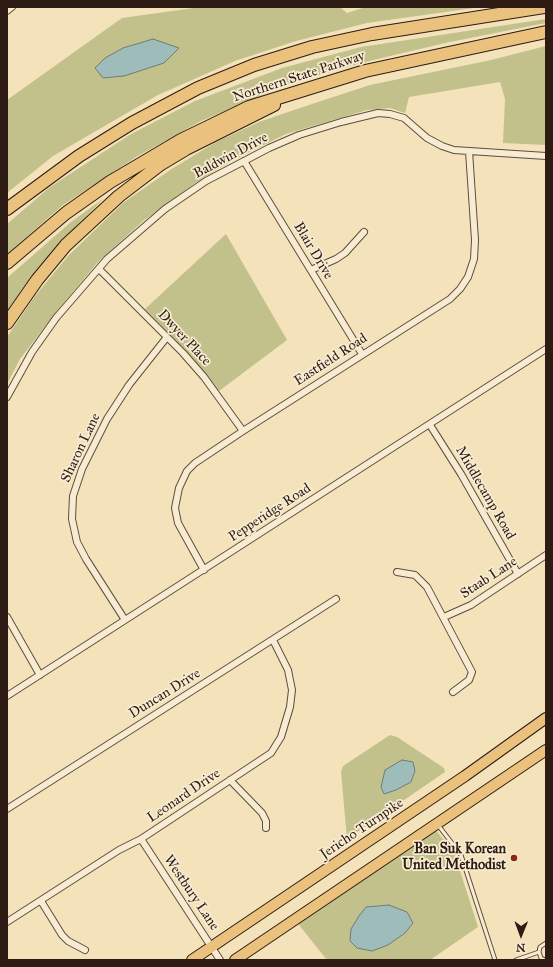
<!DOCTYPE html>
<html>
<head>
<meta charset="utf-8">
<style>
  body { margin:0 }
  #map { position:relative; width:553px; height:967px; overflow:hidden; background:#f3e2ba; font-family:"IM FELL Great Primer",serif }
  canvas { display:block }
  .frame { position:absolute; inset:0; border:8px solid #2e1b14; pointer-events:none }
  .north { position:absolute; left:501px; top:915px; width:40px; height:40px; -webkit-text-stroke:3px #f7ecd2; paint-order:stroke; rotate:181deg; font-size:11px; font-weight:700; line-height:16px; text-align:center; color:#2e1b14 }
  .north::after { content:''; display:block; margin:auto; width:14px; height:18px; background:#2e1b14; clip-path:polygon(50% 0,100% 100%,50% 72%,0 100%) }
</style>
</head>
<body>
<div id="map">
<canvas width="553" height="967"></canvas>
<div class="frame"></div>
<div class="north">N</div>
</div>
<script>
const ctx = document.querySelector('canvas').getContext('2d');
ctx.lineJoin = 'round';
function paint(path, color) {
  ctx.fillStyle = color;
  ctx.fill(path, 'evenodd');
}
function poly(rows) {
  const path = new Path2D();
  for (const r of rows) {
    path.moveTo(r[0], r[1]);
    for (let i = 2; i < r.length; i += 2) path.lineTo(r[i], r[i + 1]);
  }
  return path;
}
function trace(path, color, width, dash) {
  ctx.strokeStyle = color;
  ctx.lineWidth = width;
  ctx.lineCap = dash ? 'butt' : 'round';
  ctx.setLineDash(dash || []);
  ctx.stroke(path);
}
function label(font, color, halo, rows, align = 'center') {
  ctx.font = font + ' "IM FELL Great Primer",serif';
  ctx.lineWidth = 3.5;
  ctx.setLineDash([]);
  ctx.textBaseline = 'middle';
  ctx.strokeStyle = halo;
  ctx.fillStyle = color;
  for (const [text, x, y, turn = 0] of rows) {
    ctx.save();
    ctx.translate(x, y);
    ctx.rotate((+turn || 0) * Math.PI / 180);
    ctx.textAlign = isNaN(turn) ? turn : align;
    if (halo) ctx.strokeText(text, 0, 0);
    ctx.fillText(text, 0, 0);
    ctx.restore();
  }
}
paint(poly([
  [201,7,340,7,347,13,366,7,481,7,367,23,296,41,235,61,158,95,53,156,7,193,7,100,122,18],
  [546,19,546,23,445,43,361,63,286,85,201,121,136,157,63,205,7,254,7,224,50,187,131,134,195,101,282,68,361,47],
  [546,46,546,145,503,143,505,99,500,82,409,97,405,113,390,108,367,110,286,134,237,158,195,183,143,221,98,262,60,307,20,359,7,384,7,337,35,296,68,256,123,203,170,170,216,142,259,122,309,105,370,85,491,60],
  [104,198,69,234,24,286,7,311,7,278,71,222],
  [226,234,287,340,219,391,186,351,145,309],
  [390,735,397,737,444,768,445,772,347,839,341,772,343,766],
  [433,827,454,852,478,927,430,960,327,960,295,920]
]), '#c3c18b');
const water = poly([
  [153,39,179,48,164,63,124,76,103,78,95,68,105,58,123,48,153,39],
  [402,760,413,762,415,771,411,782,396,790,384,794,381,787,385,770,402,760],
  [389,905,407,912,413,923,405,933,388,945,372,951,357,948,350,941,351,929,359,916,366,907,389,905]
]);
paint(water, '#9ebcb9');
trace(water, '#717c77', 1);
const service = poly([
  [438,825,461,855,495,960],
  [516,960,539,952],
  [545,960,541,958,539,952,540,947,546,943]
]);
const minor = poly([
  [7,11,12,7],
  [244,161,362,354],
  [99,269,183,353,204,377,243,431],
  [311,270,336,259,345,253,364,232],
  [7,397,32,352,56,318,107,259,165,209,206,181,269,148,299,135,341,122,378,113,390,114,404,118,427,138,442,146,454,150,546,156],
  [430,425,461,474,518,574],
  [204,570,178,523,175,508,179,488,187,471,195,463,243,431,450,299,460,289,468,277,474,259,475,240,469,151],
  [397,572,415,575,427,587,472,672,469,680,453,692],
  [7,617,40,675],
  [444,617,471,605,546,555],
  [125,620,86,559,77,542,72,519,73,496,82,469,107,419,129,385,167,337],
  [7,696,546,349],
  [230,780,262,813,266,821,266,828],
  [7,809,336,599],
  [141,839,220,960],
  [41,901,62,935,68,941,85,950],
  [7,922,119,850,141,839,271,753,281,737,290,707,292,690,288,670,273,640]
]);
const primary = poly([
  [192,960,465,776,546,718],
  [235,960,546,750]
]);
const motorway = poly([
  [7,209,79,156,132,123,198,88,254,65,312,47,372,34,544,7],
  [7,263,66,213,110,182,181,140,249,107,365,71,546,32],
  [7,323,37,280,66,245,119,196,161,164,186,149,274,105]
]);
trace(service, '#5f4d3e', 5);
trace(minor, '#5f4d3e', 8);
trace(primary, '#2e1b14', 12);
trace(motorway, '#2e1b14', 14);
trace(service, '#f7ecd2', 3);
trace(minor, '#f7ecd2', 6);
trace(primary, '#eac17d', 10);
trace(motorway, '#eac17d', 12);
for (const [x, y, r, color] of [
  [514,858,4,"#8f2418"]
]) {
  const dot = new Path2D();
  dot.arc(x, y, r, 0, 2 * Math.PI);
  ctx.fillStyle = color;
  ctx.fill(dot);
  trace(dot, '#f7ecd2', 1.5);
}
label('14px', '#2e1b14', '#f7ecd2', [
  ["Northern State Parkway",299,77,-18],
  ["Baldwin Drive",231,156,-28],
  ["Blair Drive",313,251,59],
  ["Dwyer Place",184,338,47],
  ["Eastfield Road",331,360,-33],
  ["Sharon Lane",81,448,-65],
  ["Middlecamp Road",485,493,60],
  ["Pepperidge Road",270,513,-33],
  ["Staab Lane",489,578,-33],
  ["Duncan Drive",165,694,-32],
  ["Leonard Drive",184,796,-34],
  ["Jericho Turnpike",362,829,-34],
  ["Westbury Lane",191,893,56]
]);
label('bold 14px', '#2e1b14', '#f7ecd2', [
  ["Ban Suk Korean",506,850],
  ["United Methodist",506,866]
], 'right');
</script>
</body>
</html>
